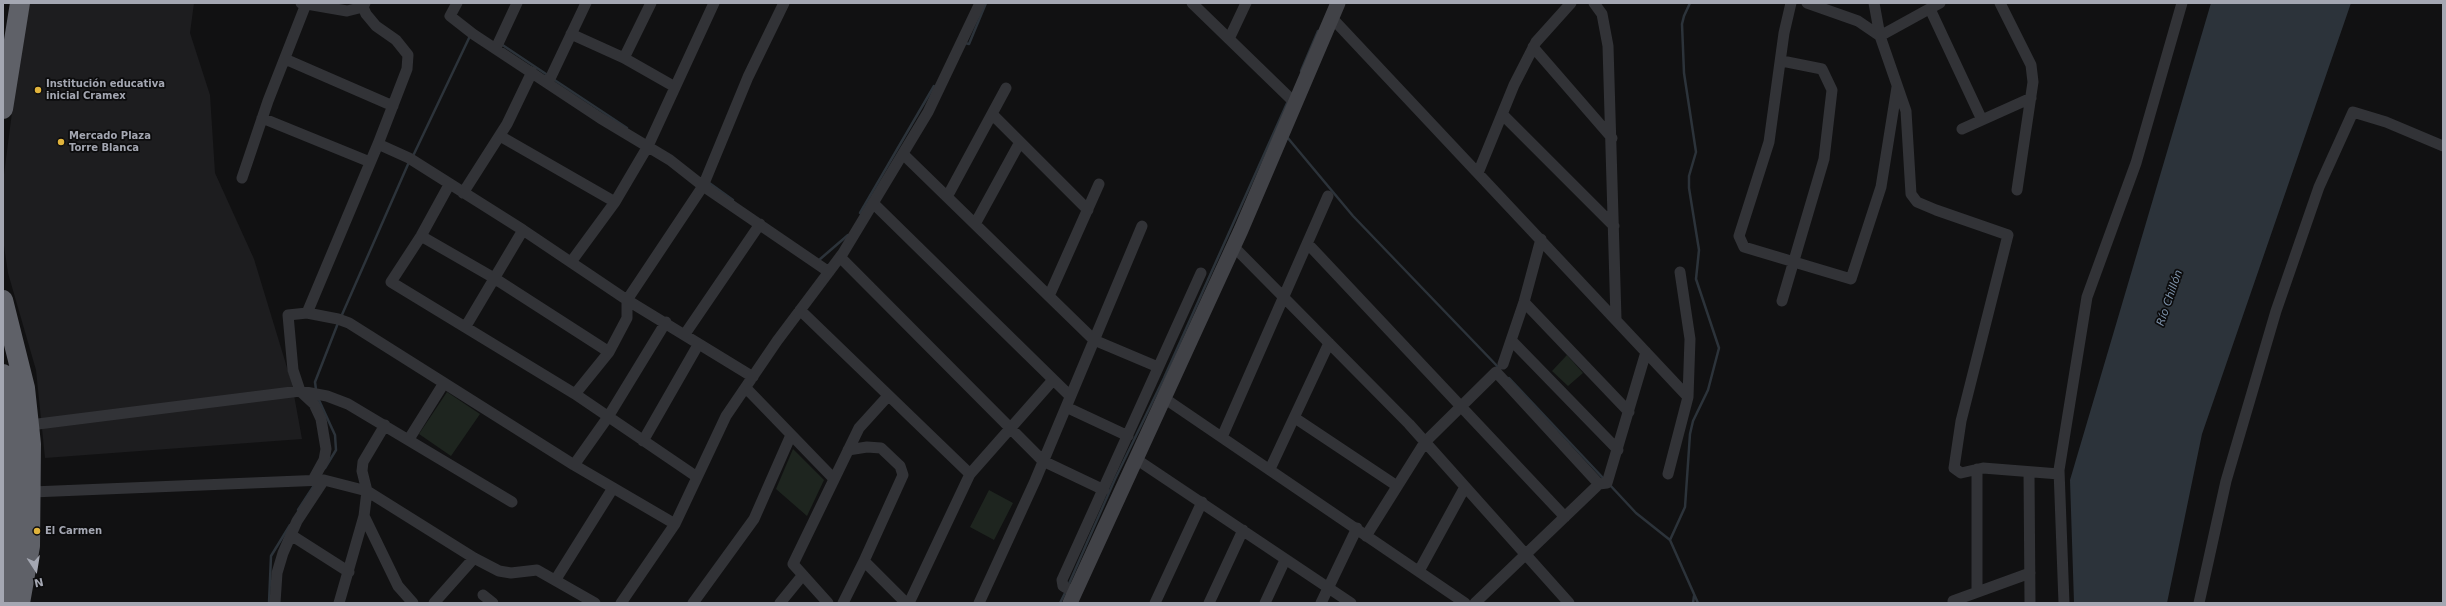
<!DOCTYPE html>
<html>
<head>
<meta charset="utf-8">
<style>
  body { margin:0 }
  #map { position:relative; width:2446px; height:606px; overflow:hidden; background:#111112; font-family:"DejaVu Sans",sans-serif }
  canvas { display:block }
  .frame { position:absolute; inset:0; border:4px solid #a4a7b2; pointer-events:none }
  .north { position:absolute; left:16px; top:550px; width:40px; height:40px; -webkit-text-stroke:3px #0c0c0d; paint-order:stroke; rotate:168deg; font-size:11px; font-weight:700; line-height:16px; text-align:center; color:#a4a7b2 }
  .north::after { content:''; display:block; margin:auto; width:14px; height:18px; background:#a4a7b2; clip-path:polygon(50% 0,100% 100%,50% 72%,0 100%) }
</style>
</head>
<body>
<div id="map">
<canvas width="2446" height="606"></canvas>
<div class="frame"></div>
<div class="north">N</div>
</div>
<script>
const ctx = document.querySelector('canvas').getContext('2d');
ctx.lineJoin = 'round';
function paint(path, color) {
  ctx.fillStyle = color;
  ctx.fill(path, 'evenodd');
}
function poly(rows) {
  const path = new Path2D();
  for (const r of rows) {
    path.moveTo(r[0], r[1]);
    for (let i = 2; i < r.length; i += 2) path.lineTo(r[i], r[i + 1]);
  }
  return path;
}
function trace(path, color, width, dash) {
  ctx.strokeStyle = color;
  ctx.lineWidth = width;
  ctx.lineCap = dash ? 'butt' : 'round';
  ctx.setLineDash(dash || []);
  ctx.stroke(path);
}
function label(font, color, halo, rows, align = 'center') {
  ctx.font = font + ' "DejaVu Sans",sans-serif';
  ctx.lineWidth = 3.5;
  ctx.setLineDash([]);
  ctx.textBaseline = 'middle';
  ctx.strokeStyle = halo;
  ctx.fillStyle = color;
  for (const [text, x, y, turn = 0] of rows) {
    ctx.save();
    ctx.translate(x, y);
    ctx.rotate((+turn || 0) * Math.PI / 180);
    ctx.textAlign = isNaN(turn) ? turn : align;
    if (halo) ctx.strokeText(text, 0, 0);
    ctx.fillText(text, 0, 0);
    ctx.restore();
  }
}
paint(poly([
  [30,3,194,3,190,33,210,95,215,173,254,259,292,384,302,439,45,458,36,370,8,273,3,239,3,182,18,66]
]), '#1d1d1f');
paint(poly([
  [1567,355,1583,373,1568,386,1552,371],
  [447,392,480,414,451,456,419,434],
  [793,449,824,480,807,516,776,489],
  [989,490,1013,503,994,540,970,527]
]), '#1e251f');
paint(poly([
  [2211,3,2351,3,2202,434,2167,603,2074,603,2070,480]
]), '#2c333a');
trace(poly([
  [965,43,969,44,986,3],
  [501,44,549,76],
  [1301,71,1318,31],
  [553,79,627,128],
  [1287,137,1353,216,1500,369],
  [413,156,470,36],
  [708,182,733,200],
  [860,213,934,86],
  [819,260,848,235],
  [341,317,409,162],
  [1509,378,1604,479],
  [316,390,315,382,338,323],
  [318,398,335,435,336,450,325,468],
  [1609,484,1636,513,1670,540,1698,603],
  [298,510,315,484],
  [1670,540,1685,507,1690,434,1693,421,1708,390,1719,348,1696,279,1699,250,1689,188,1689,176,1696,152,1684,73,1682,24,1684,16,1690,3],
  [1068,586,1115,479,1164,378,1288,101],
  [269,603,271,556,290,525],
  [1060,603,1066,591],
  [1693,603,1694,596]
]), '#2c333a', 2.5);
trace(poly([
  [301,3,347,11,363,7],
  [457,3,450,16,473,34,600,118,670,160,703,186,829,272],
  [1192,3,1295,103],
  [1594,3,1602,14,1608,46,1616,319],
  [1791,3,1784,33,1769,142,1739,236,1744,247,1851,279,1881,187,1897,87],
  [1807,3,1858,21,1880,36,1940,3],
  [1874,3,1880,36,1906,111,1911,194,1917,202,1936,210,2008,235,1961,421,1954,468,1961,473,1983,468,2059,474],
  [2000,3,2031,65,2033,82,2017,190],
  [1930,9,1982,120],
  [1332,18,1688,397],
  [571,34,624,58,675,87],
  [1229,39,1246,3],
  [1533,47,1612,138],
  [496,48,517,3],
  [624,58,651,3],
  [285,59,393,106],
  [1782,61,1822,69,1832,90,1824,159,1782,301],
  [548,83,586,3],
  [993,115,1088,210],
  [1503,115,1614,226],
  [262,118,370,162],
  [1962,129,2031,98],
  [500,136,615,202],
  [378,144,409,158,523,230,627,300,753,377],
  [903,154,1094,340,1158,367],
  [1478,173,1514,85,1536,42,1571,3],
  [242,178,268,101,306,4],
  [449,185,421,236,391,282,575,394,697,477],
  [463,193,507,124,532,72],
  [947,197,1006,88],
  [873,203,1070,396],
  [975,224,1020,142],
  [421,236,494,278,609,352],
  [1308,244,1565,517],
  [1234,247,1409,424,1569,603],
  [840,257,1043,461,1104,490],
  [571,262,615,202,648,146,714,3],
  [1049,296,1099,184],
  [1524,302,1629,412],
  [800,310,970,474],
  [307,313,378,144,407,69,408,55,396,40,376,26,366,14,363,7,365,3],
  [466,326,523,230],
  [685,334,760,224],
  [1512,341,1618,450],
  [1503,364,1524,302,1541,239],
  [746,388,834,479],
  [575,394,609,352,627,318,627,300,703,186,748,77,784,3],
  [1164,398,1465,603],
  [1066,407,1128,436],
  [1295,418,1397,486],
  [30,425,300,391,327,396,348,404,512,502],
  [1222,437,1328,196],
  [409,439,444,383],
  [643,441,698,345],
  [1136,459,1351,603],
  [574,465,608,417,666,322],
  [1270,469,1329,343],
  [2029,472,2030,603],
  [1668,474,1688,397,1690,339,1680,272],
  [313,480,324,460,326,449,321,419,314,404,300,391,293,370,288,315,307,313,338,319,349,323,574,465,675,524],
  [32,492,324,480,367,491,474,558,499,571,511,573,537,570,595,603],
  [364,516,398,586,413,603],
  [291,535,349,572],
  [1366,536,1425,442,1496,372,1599,484],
  [864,561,906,603],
  [1419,571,1465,487],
  [556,579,613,488],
  [1977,592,1977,469],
  [1075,593,1063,586,1062,580,1201,273],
  [483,595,493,603],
  [1953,601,2030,573],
  [275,603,277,573,283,553,297,521,324,480],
  [339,603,364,516,367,491,362,471,363,462,385,425],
  [434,603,474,558],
  [621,603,675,524,726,416,777,341,843,253,928,112,980,3],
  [693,603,754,519,791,435],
  [780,603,802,576],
  [828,603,793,564,859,428,888,396],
  [843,603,864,561,903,475,900,466,881,448,867,447,848,450],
  [909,603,970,474,1053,380],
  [979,603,1035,481,1142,226],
  [1155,603,1202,502],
  [1209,603,1243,530],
  [1265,603,1285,560],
  [1321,603,1357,528],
  [1475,603,1599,484,1607,483,1646,352],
  [2064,603,2059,470,2087,297,2136,163,2182,3],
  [2199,603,2226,481,2276,311,2319,187,2353,112,2386,122,2443,146]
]), '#323337', 11);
trace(poly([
  [1070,603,1241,230,1338,3]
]), '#414247', 15);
trace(poly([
  [3,109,20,3],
  [3,300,25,388,31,444,30,546,20,603],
  [3,374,10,413,14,465,11,546,3,595]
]), '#5f6168', 20);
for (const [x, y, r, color] of [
  [38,90,4,"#e0b33c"],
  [61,142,4,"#e0b33c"],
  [37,531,4,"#e0b33c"]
]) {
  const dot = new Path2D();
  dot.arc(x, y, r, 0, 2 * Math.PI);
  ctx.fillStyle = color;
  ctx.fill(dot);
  trace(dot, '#0c0c0d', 1.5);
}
label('bold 10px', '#a4a7b2', '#0c0c0d', [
  ["Institución educativa",46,84],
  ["inicial Cramex",46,96],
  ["Mercado Plaza",69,136],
  ["Torre Blanca",69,148],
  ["El Carmen",45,531]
], 'left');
label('italic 11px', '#7d92aa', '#0c0c0d', [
  ["Río Chillón",2170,298,-71]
]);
</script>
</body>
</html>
